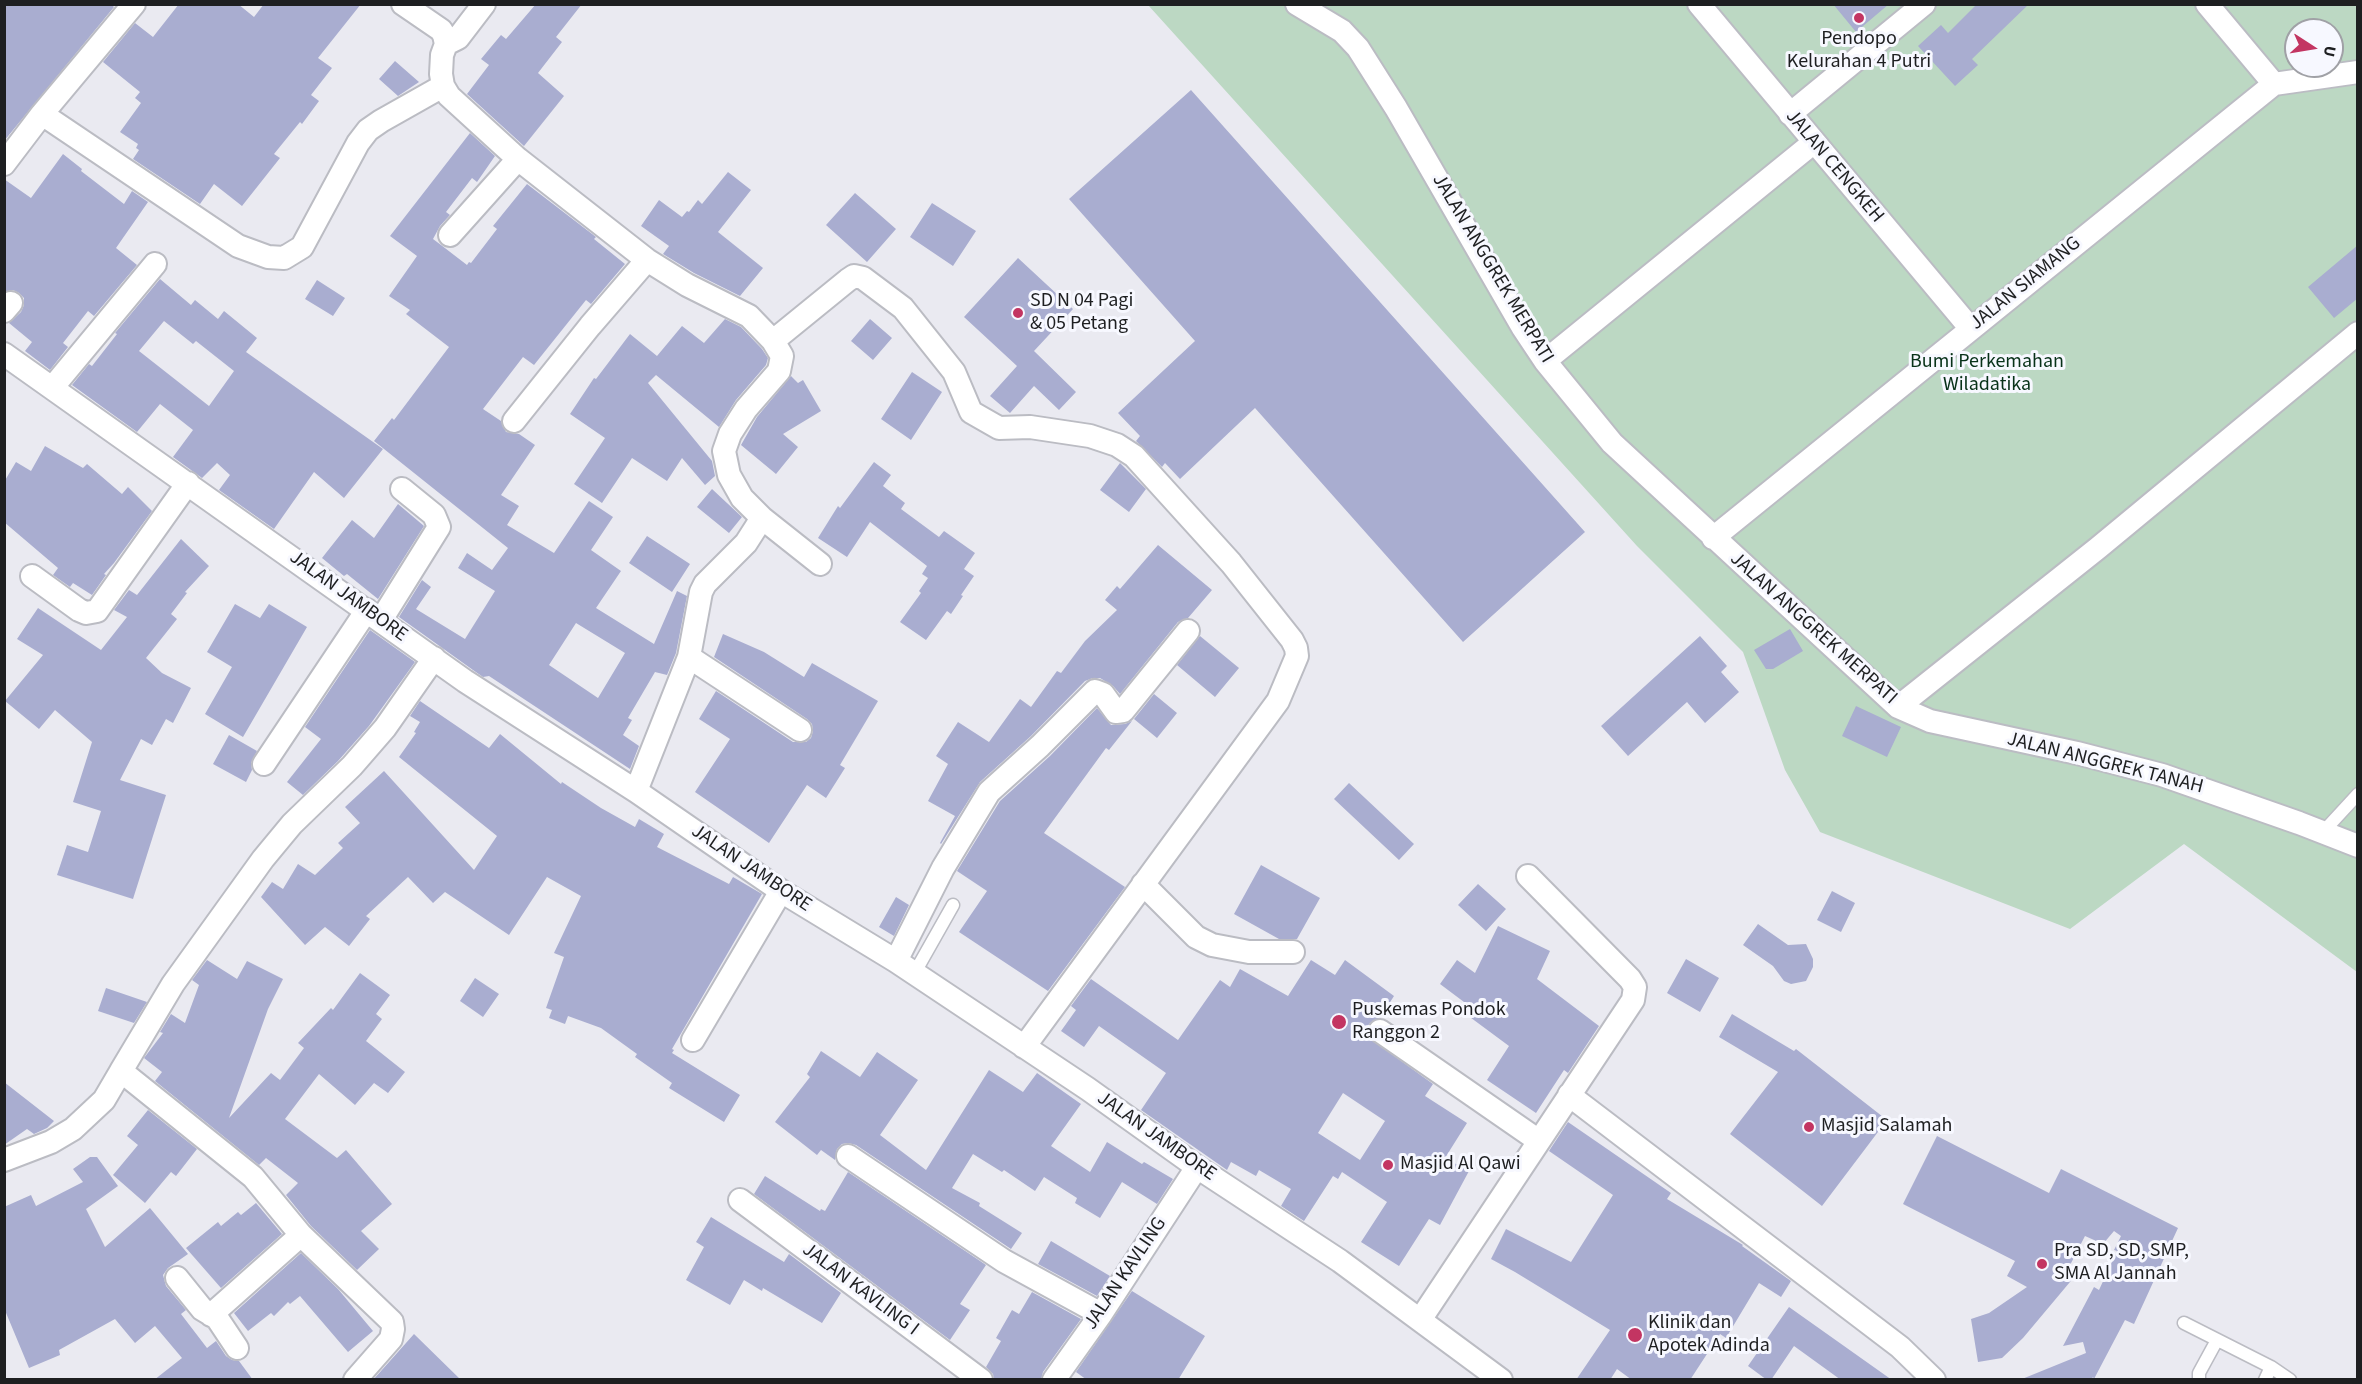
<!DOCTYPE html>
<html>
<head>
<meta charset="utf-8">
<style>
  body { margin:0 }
  #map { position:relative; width:2362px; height:1384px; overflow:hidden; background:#eaeaf1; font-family:"Source Sans 3",sans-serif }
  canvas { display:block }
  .frame { position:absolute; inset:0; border:6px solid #1e1f21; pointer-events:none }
  .north { position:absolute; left:2284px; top:18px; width:60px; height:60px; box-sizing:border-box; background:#f7f8ff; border:2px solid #a0a1a6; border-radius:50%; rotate:102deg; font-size:16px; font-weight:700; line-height:24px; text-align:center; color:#1e1f21 }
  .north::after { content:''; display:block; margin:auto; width:21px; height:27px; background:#c33562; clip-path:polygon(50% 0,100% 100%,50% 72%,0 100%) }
</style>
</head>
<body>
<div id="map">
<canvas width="2362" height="1384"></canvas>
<div class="frame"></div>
<div class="north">U</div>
</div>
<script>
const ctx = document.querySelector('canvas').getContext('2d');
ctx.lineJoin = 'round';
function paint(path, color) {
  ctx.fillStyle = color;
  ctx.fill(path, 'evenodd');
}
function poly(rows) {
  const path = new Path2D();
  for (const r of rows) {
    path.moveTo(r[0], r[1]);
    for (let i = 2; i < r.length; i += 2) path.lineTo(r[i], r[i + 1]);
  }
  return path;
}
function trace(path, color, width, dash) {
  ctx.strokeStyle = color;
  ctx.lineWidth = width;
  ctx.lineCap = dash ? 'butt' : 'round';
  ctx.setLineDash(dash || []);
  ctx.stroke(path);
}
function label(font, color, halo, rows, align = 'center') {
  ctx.font = font + ' "Source Sans 3",sans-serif';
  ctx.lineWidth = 6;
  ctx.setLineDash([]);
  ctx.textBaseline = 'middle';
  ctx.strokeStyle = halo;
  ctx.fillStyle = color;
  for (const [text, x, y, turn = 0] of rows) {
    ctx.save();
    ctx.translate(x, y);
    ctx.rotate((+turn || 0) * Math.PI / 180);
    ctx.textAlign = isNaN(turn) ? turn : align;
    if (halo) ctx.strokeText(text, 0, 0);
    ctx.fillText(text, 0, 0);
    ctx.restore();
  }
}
paint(poly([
  [1148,5,2357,5,2357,972,2184,844,2070,929,1820,832,1785,770,1743,652,1637,546],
  [2296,30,2332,30,2332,66,2296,66]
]), '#bcd8c3');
paint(poly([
  [4,4,111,4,114,7,4,141],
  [179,4,238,4,254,17,264,4,361,4,318,58,332,68,311,95,319,101,302,124,300,122,274,154,280,158,242,206,214,184,200,204,133,159,139,150,136,148,138,144,120,132,141,103,135,98,140,92,103,62,135,23,153,37],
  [536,4,582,4,556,37,562,42,538,73,564,96,524,146,467,94,489,65,481,59,501,35,506,39],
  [1833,4,1889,4,1856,32],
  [1977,4,2029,4,1972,59,1978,65,1955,86,1918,46,1941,25,1948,33],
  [395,61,419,82,398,96,379,79],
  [1191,90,1585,532,1463,642,1255,408,1180,479,1165,463,1162,467,1136,441,1140,436,1118,413,1195,341,1069,199],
  [470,133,495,156,477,182,472,178,446,212,450,215,440,226,433,239,441,245,467,265,469,262,471,263,497,229,493,226,527,184,596,237,594,239,625,264,591,304,586,300,534,365,523,357,483,409,501,421,506,432,519,434,535,445,501,495,519,506,507,525,554,553,589,501,613,517,591,550,621,571,596,608,654,644,677,591,687,596,676,653,667,675,655,672,628,718,632,720,623,735,639,746,630,769,489,676,483,677,473,670,399,617,422,580,431,587,416,609,465,639,495,591,458,568,467,553,492,570,508,548,374,441,392,418,394,420,449,347,406,314,410,310,389,296,417,256,390,236],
  [576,623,625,653,598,698,549,665],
  [63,154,82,169,81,171,124,204,132,191,148,202,116,248,137,265,94,316,88,311,63,343,68,347,50,370,25,351,32,342,9,323,21,312,24,305,24,298,19,293,13,290,4,292,4,179,31,198],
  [728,172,751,190,718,232,763,268,740,296,694,273,663,254,669,246,641,226,659,200,682,217,687,211,689,212,698,200,702,204],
  [855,193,896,229,867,262,826,225],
  [932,203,976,231,953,266,910,237],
  [2358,245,2358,298,2334,318,2308,287],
  [1018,258,1073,309,1034,351,1076,392,1059,410,1034,386,1010,413,990,396,1017,366,964,317],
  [160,279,191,305,195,300,218,319,224,311,257,338,246,352,383,449,344,498,314,472,274,529,219,490,230,475,217,463,202,478,173,457,193,430,160,404,137,432,72,385,89,364,92,366,117,334,115,333],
  [164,321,193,344,196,341,234,371,209,406,139,351],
  [317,280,345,298,333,316,305,299],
  [725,319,741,327,762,349,768,358,766,365,736,400,719,427,656,375,648,383,712,461,715,476,705,485,682,458,667,481,632,458,602,503,574,484,605,438,570,414,594,378,596,379,630,334,657,356,682,326,704,343],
  [870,319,892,338,873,360,851,341],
  [912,372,942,392,911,440,881,419],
  [791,376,798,383,803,380,821,411,783,434,798,447,776,474,741,445,757,417],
  [45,446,83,468,87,464,122,494,128,487,152,511,114,563,104,574,106,575,92,595,73,583,70,587,53,575,58,568,4,522,4,482,16,462,31,471],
  [874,462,891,475,883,486,905,503,901,509,939,537,944,531,975,553,964,569,974,576,961,595,963,596,951,614,947,611,926,640,900,622,921,593,919,591,928,578,922,574,927,566,870,522,847,557,818,538,838,506,840,508],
  [1120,463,1146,489,1129,512,1100,490],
  [712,489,742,517,729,533,697,507],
  [398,504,424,526,378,599,347,574,344,576,322,558,352,520,374,538],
  [647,536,690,564,672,592,629,563],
  [181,539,209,566,185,592,187,593,171,614,177,619,146,658,162,673,191,688,173,723,166,719,152,745,141,739,120,780,166,795,133,899,57,875,67,845,88,852,101,811,73,802,92,742,55,710,39,729,5,701,43,655,17,639,38,608,101,650,127,617,114,610,129,590,137,595],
  [1158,545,1212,590,1188,618,1178,622,1120,694,1113,686,1100,678,1093,678,1085,681,1031,736,980,782,941,844,940,843,955,816,928,801,948,764,936,756,958,722,989,742,1020,699,1031,707,1057,671,1061,673,1085,641,1117,610,1105,600,1117,586,1120,589],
  [235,604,260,618,269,604,307,627,243,737,205,714,232,667,207,652],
  [1790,629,1803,651,1773,669,1766,669,1754,650],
  [370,630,415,662,369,726,338,761,303,795,287,782,321,739,305,727],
  [723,634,764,652,804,677,812,663,878,701,840,765,845,768,826,798,807,785,769,843,695,792,730,739,699,719,716,691,793,742,806,742,811,738,813,731,812,724,807,719,714,657],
  [1200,636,1239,668,1215,697,1177,665],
  [1700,636,1727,666,1721,672,1739,692,1705,723,1687,702,1628,756,1601,726],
  [1154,694,1177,713,1157,738,1134,719],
  [420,701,489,748,500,734,561,784,562,782,601,808,635,827,639,819,664,834,657,847,729,884,733,877,762,894,672,1049,674,1050,672,1053,740,1095,724,1122,669,1088,672,1083,635,1057,637,1054,601,1028,568,1016,565,1024,549,1018,552,1010,546,1008,564,957,554,953,581,896,547,877,509,935,445,892,433,903,408,877,366,916,370,919,349,946,325,927,305,945,261,897,272,882,283,889,298,864,315,875,343,848,338,843,360,823,345,807,384,771,474,870,497,836,399,757,416,733,414,732,420,722,410,716],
  [1856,706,1901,727,1887,757,1842,736],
  [1097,708,1111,725,1125,724,1132,721,1109,750,1106,748,1044,833,1125,887,1048,991,959,932,987,891,957,871,1000,801,1050,756],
  [229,735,257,751,251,763,252,770,246,782,213,764],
  [1349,783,1414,844,1399,860,1334,799],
  [1261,865,1320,898,1297,939,1279,939,1234,914],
  [1478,884,1506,909,1486,931,1458,905],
  [1832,891,1855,903,1841,932,1817,920],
  [896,897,909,905,894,936,879,927],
  [1758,924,1788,945,1806,944,1813,959,1813,967,1806,981,1791,984,1784,981,1773,966,1743,945],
  [1498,926,1550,951,1537,979,1599,1026,1568,1073,1564,1070,1536,1113,1487,1080,1509,1046,1459,1009,1464,1002,1440,984,1457,960,1475,973],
  [1686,959,1719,978,1700,1012,1667,993],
  [207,960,237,979,247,961,283,979,268,1009,229,1118,271,1073,280,1080,304,1048,298,1043,331,1008,333,1010,360,973,390,995,376,1014,382,1019,366,1041,405,1072,388,1093,374,1083,355,1105,319,1074,285,1119,337,1158,346,1150,392,1204,361,1231,379,1249,357,1270,311,1226,286,1195,298,1183,266,1158,259,1165,155,1081,162,1072,144,1058,163,1033,160,1032,171,1014,185,1023,199,985,192,980],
  [1311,960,1335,975,1345,960,1394,996,1380,1018,1369,1024,1367,1030,1368,1037,1433,1084,1425,1096,1467,1123,1445,1158,1469,1171,1440,1225,1429,1219,1399,1266,1361,1242,1387,1202,1342,1172,1338,1179,1333,1176,1304,1221,1281,1206,1291,1189,1259,1170,1256,1176,1231,1162,1227,1170,1141,1110,1166,1073,1099,1026,1084,1047,1061,1031,1076,1010,1071,1006,1091,979,1178,1040,1220,980,1230,987,1240,969,1288,996],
  [1343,1093,1385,1121,1360,1160,1318,1133],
  [475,978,499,994,483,1017,460,1001],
  [106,988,147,1002,134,1023,98,1011],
  [1732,1014,1794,1051,1796,1049,1887,1120,1822,1206,1730,1134,1778,1072,1719,1037],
  [821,1051,860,1077,877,1052,918,1080,880,1135,926,1170,989,1070,1023,1092,1037,1073,1081,1104,1051,1146,1090,1172,1107,1142,1142,1164,1144,1162,1173,1179,1157,1204,1122,1182,1100,1218,1075,1203,1077,1198,1044,1177,1035,1191,1004,1170,1002,1172,973,1154,952,1188,980,1203,979,1206,1022,1233,1011,1249,856,1145,848,1143,842,1144,837,1149,835,1160,821,1150,817,1155,775,1122,810,1077,807,1074],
  [4,1082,54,1121,47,1128,34,1134,27,1129,4,1145],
  [148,1110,197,1149,176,1176,171,1172,145,1203,113,1175,138,1145,127,1136],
  [1568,1122,1671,1193,1667,1199,1743,1245,1742,1246,1791,1281,1781,1297,1759,1283,1726,1338,1720,1334,1690,1380,1632,1380,1617,1369,1610,1380,1576,1380,1610,1330,1515,1272,1491,1259,1506,1229,1571,1262,1613,1195,1549,1151],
  [1937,1136,2049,1193,2061,1169,2178,1228,2134,1324,2125,1320,2094,1379,2093,1377,2091,1380,2022,1379,2086,1353,2083,1342,2063,1346,2094,1287,2099,1290,2117,1251,2114,1250,2121,1236,2114,1231,2103,1244,2085,1236,2067,1271,2075,1276,2023,1338,2002,1358,1978,1362,1971,1319,1989,1313,2027,1287,2007,1276,2015,1261,1903,1204],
  [90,1157,97,1157,118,1186,86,1209,105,1247,150,1208,188,1254,168,1268,163,1275,166,1286,186,1310,181,1314,207,1348,216,1341,226,1356,232,1360,239,1361,253,1380,154,1380,182,1358,155,1326,135,1343,115,1319,59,1350,60,1355,29,1368,4,1308,4,1207,31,1195,36,1206,83,1182,73,1169],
  [848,1172,986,1265,960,1304,970,1310,950,1340,754,1194,765,1176,820,1211,821,1209,825,1211],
  [256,1203,282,1234,221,1288,186,1248,218,1222,221,1226,238,1212,241,1215],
  [711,1217,784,1262,789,1254,841,1293,822,1323,763,1288,762,1291,744,1280,730,1305,686,1280,704,1247,696,1242],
  [1051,1241,1110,1276,1097,1296,1038,1264],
  [301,1253,338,1289,373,1331,348,1352,300,1296,290,1304,288,1302,274,1316,271,1313,248,1331,234,1313],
  [1132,1291,1205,1336,1178,1380,1087,1380,1076,1372],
  [1032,1292,1081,1319,1043,1372,1041,1380,994,1380,993,1374,986,1367,1001,1341,996,1338,1012,1310,1019,1314],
  [1789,1307,1892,1380,1841,1380,1794,1346,1771,1380,1767,1380,1748,1366],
  [414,1334,461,1380,373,1380]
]), '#a9add0');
const lane = poly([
  [2323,832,2358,794],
  [914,974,953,905],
  [2184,1323,2271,1367,2290,1380],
  [2199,1380,2199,1373,2217,1340],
  [2265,1380,2271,1367]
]);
const street = poly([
  [403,4,441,30,444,35,446,44,442,55,441,74,443,86,449,96,518,159,647,260,687,285,749,316,773,341,782,356,779,371,746,409,730,434,724,451,729,475,742,498,762,518,746,543,705,584,701,592,689,657,636,791],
  [1297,4,1342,31,1358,48,1396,108,1523,328,1545,361,1612,443,1898,707,1930,721,2077,753,2162,775,2299,823,2358,846],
  [1699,4,1971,329],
  [2207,4,2274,84],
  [446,44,458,38,484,4],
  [42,114,238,246,268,257,284,258,302,247,358,143,368,130,381,121,443,86],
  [1790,114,1924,4],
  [4,164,42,114,134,4],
  [450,235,518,159],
  [4,311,11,303],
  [773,341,848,280,854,276,863,278,903,308,954,372,971,412,999,428,1030,427,1090,436,1117,445,1134,456,1231,563,1292,640,1296,648,1297,656,1278,701,1024,1047],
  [4,354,465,681,636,791,781,891,896,961,1088,1089,1197,1167,1340,1261,1501,1380],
  [1545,361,1813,143],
  [52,388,155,264],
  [514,421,590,326,647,260],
  [762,518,820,564],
  [1713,538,2274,84,2358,72],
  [32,576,79,610,86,613,97,611,188,483],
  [381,620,439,527,434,515,402,489],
  [689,657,800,730],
  [1898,707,2098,548,2358,333],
  [264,764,367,610],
  [1143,884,1196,937,1212,945,1249,952,1293,952],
  [896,961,943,868,989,792,1040,746,1095,691,1103,694,1116,712,1123,711,1188,631],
  [1380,1031,1539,1141],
  [693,1040,781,891],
  [1569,1095,1900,1347,1934,1380],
  [848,1156,1004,1261,1101,1314],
  [4,1160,51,1142,73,1129,104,1100,121,1071],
  [740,1200,981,1380],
  [177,1278,202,1309,217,1318,237,1348],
  [211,1315,301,1235],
  [1420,1320,1633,1000,1635,987,1630,979,1528,876],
  [355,1380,391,1339,393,1329,392,1322,301,1235,253,1177,121,1071,173,984,263,859,292,824,352,766,385,728,434,658],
  [1054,1380,1101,1314,1197,1167]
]);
trace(lane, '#bbbcc3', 15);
trace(street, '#bbbcc3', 26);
trace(lane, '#fff', 12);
trace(street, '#fff', 22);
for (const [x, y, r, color] of [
  [1859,18,6,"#c33562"],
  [1018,313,6,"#c33562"],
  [1339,1022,8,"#c33562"],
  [1809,1127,6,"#c33562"],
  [1388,1165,6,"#c33562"],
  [2042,1264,6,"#c33562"],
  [1635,1335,8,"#c33562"]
]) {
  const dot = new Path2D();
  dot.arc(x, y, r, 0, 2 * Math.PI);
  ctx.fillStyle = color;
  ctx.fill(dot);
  trace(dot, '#f7f8ff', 2);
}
label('20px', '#1e1f21', '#f7f8ff', [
  ["Pendopo",1859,40,"center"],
  ["Kelurahan 4 Putri",1859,63,"center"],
  ["SD N 04 Pagi",1030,302],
  ["& 05 Petang",1030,325],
  ["Puskemas Pondok",1352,1011],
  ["Ranggon 2",1352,1034],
  ["Masjid Salamah",1821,1127],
  ["Masjid Al Qawi",1400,1165],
  ["Pra SD, SD, SMP,",2054,1252],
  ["SMA Al Jannah",2054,1275],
  ["Klinik dan",1648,1324],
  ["Apotek Adinda",1648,1347]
], 'left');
label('20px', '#1e1f21', '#f7f8ff', [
  ["JALAN CENGKEH",1834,167,50],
  ["JALAN ANGGREK MERPATI",1492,269,59],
  ["JALAN SIAMANG",2026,284,-39],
  ["JALAN JAMBORE",348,597,36],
  ["JALAN ANGGREK MERPATI",1813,629,42],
  ["JALAN ANGGREK TANAH",2105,764,14],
  ["JALAN JAMBORE",751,869,34],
  ["JALAN JAMBORE",1156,1137,35],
  ["JALAN KAVLING",1126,1274,-56],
  ["JALAN KAVLING I",860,1290,37]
]);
label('20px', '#083219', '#f7f8ff', [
  ["Bumi Perkemahan",1987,363],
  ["Wiladatika",1987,386]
]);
</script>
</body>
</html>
